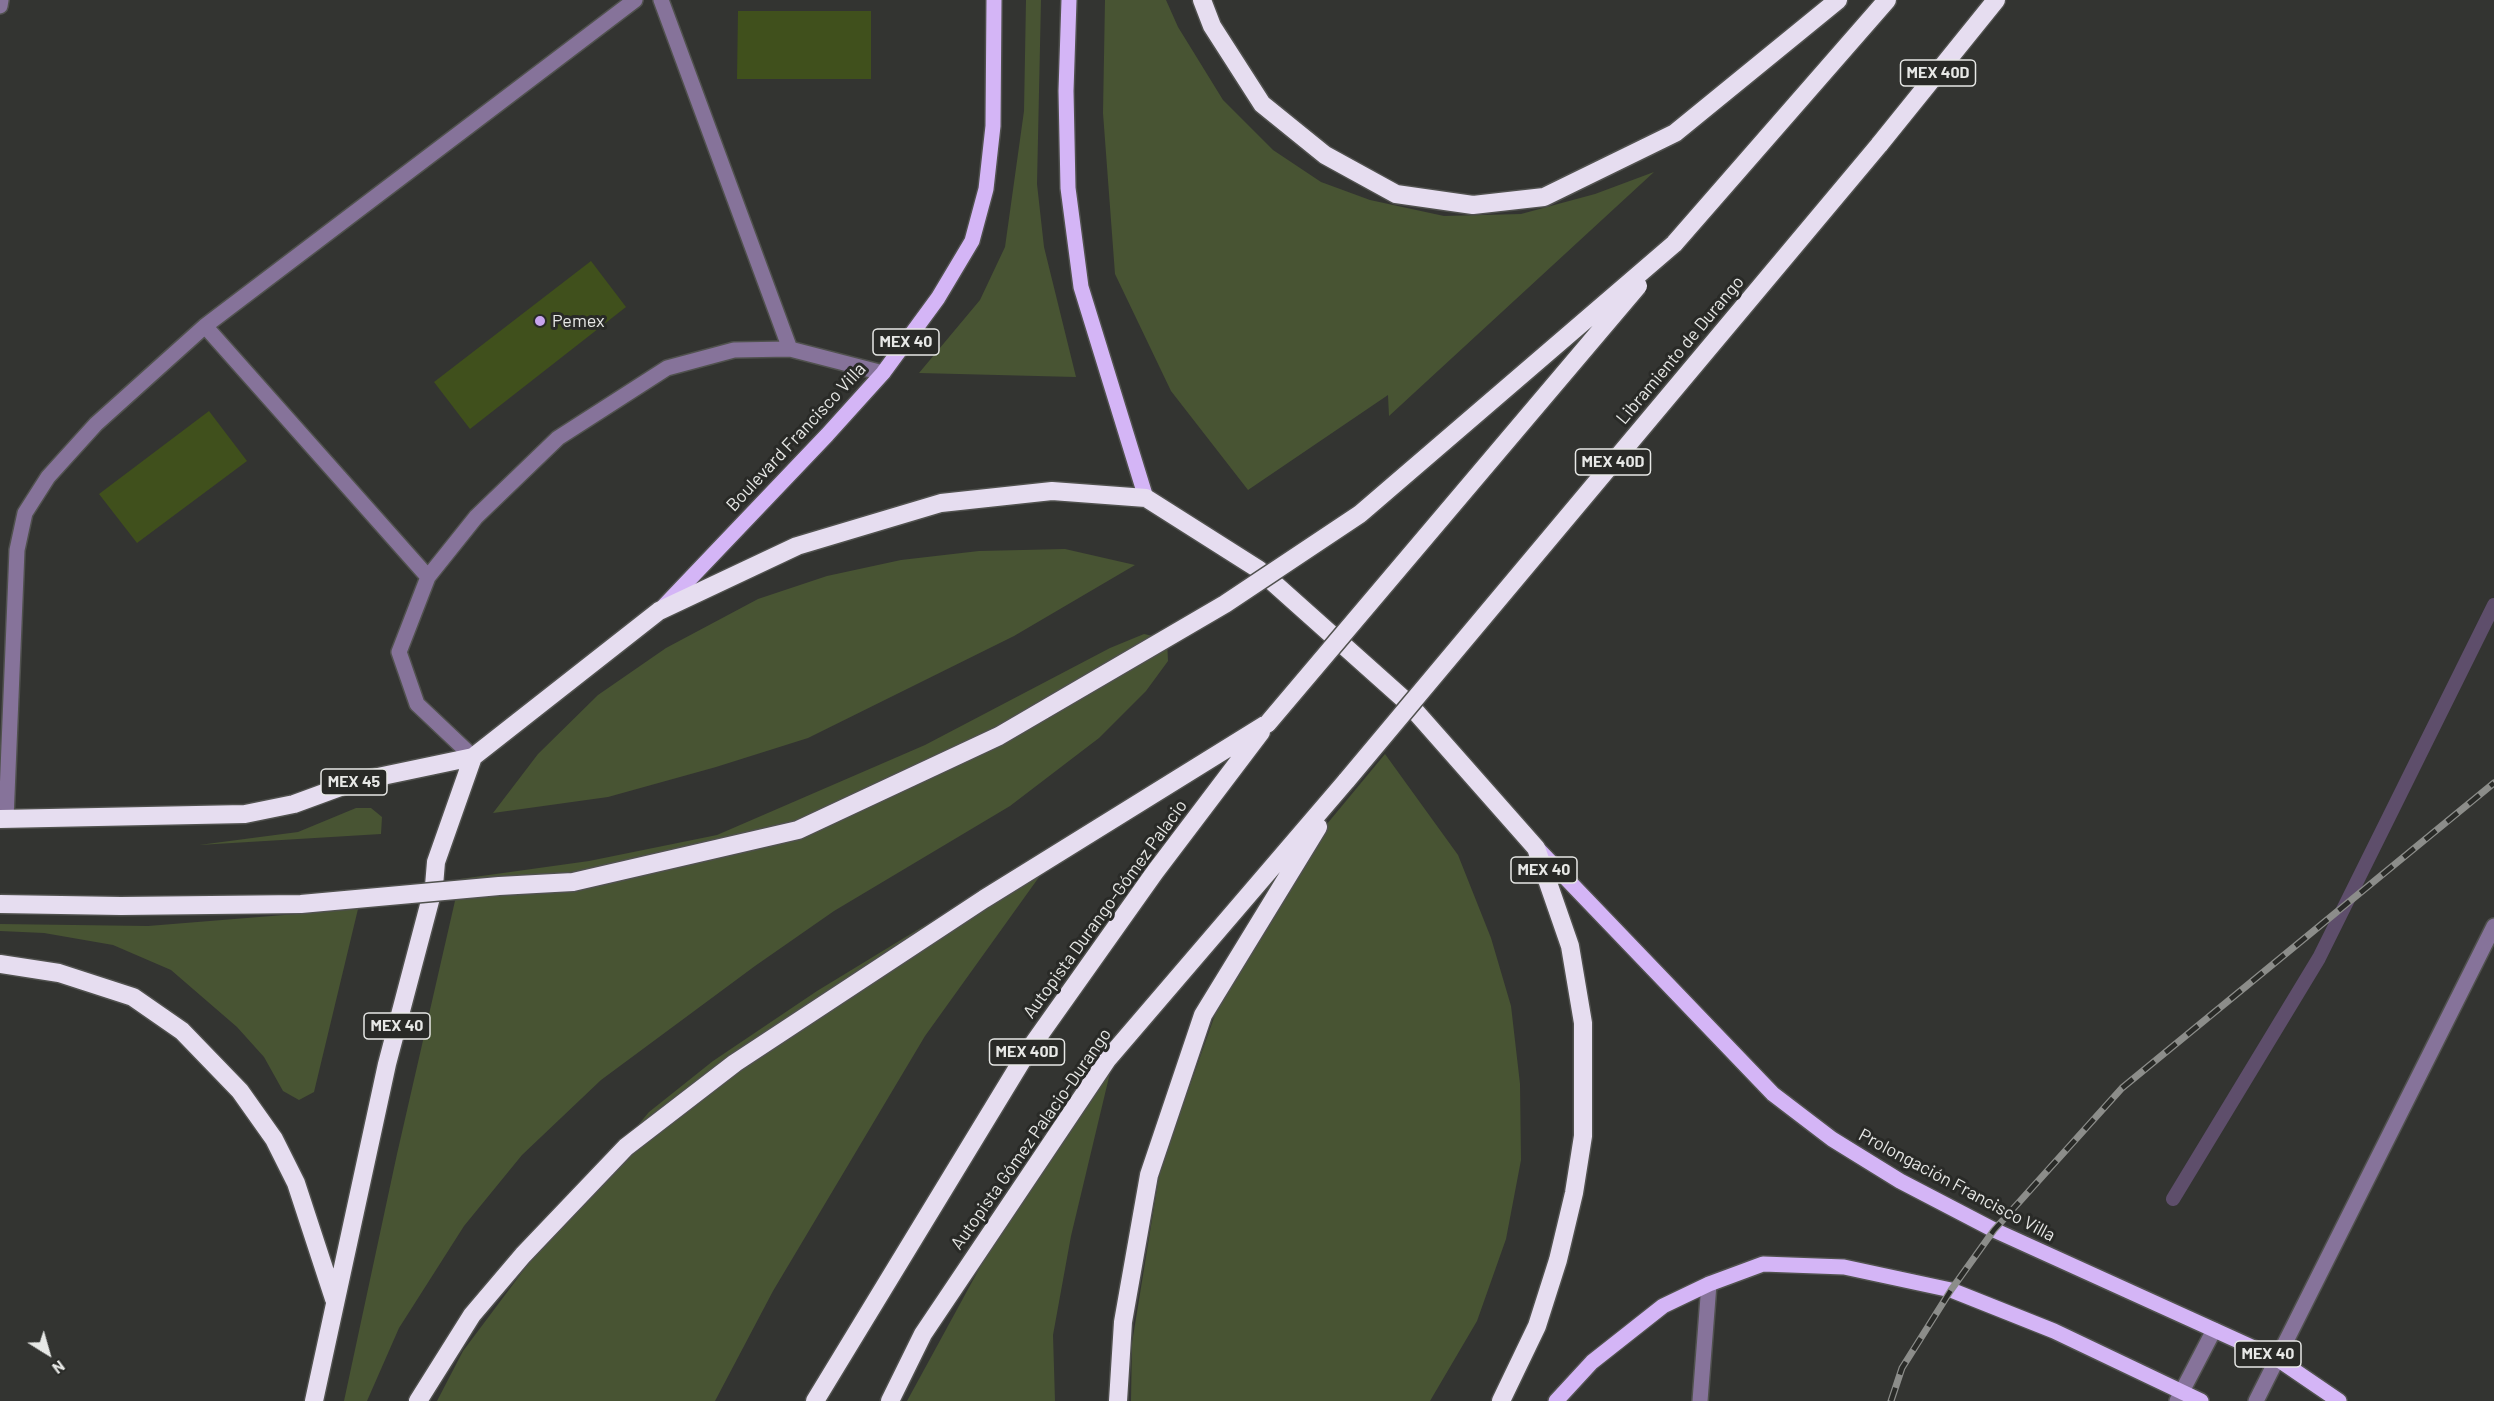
<!DOCTYPE html>
<html>
<head>
<meta charset="utf-8">
<style>
  body { margin:0 }
  #map { position:relative; width:2494px; height:1401px; overflow:hidden; background:#333431; font-family:Barlow,sans-serif }
  canvas { display:block }
  .north { position:absolute; left:18px; top:1323px; width:60px; height:60px; -webkit-text-stroke:4px #292a27; paint-order:stroke; rotate:143deg; font-size:16px; font-weight:700; line-height:24px; text-align:center; color:#e7e8e6 }
  .north::after { content:''; display:block; margin:auto; width:21px; height:27px; background:#e7e8e6; clip-path:polygon(50% 0,100% 100%,50% 72%,0 100%) }
</style>
</head>
<body>
<div id="map">
<canvas width="2494" height="1401"></canvas>
<div class="north">N</div>
</div>
<script>
const ctx = document.querySelector('canvas').getContext('2d');
ctx.lineJoin = 'round';
function paint(path, color) {
  ctx.fillStyle = color;
  ctx.fill(path, 'evenodd');
}
function poly(rows) {
  const path = new Path2D();
  for (const r of rows) {
    path.moveTo(r[0], r[1]);
    for (let i = 2; i < r.length; i += 2) path.lineTo(r[i], r[i + 1]);
  }
  return path;
}
function trace(path, color, width, dash) {
  ctx.strokeStyle = color;
  ctx.lineWidth = width;
  ctx.lineCap = dash ? 'butt' : 'round';
  ctx.setLineDash(dash || []);
  ctx.stroke(path);
}
function label(font, color, halo, rows, align = 'center') {
  ctx.font = font + ' Barlow,sans-serif';
  ctx.lineWidth = 6;
  ctx.setLineDash([]);
  ctx.textBaseline = 'middle';
  ctx.strokeStyle = halo;
  ctx.fillStyle = color;
  for (const [text, x, y, turn = 0] of rows) {
    ctx.save();
    ctx.translate(x, y);
    ctx.rotate((+turn || 0) * Math.PI / 180);
    ctx.textAlign = isNaN(turn) ? turn : align;
    if (halo) ctx.strokeText(text, 0, 0);
    ctx.fillText(text, 0, 0);
    ctx.restore();
  }
}
paint(poly([
  [1026,0,1041,0,1037,184,1044,247,1076,377,919,373,980,300,1005,247,1024,111],
  [1105,0,1166,0,1178,27,1223,100,1273,150,1321,182,1370,200,1444,216,1521,214,1595,194,1654,172,1389,416,1388,395,1248,490,1171,391,1115,274,1103,113],
  [1065,549,1135,565,1014,636,808,738,716,767,608,797,493,813,538,754,598,695,666,648,758,599,827,576,901,560,979,551],
  [1144,634,1167,639,1168,661,1146,691,1099,738,1010,806,834,911,755,966,601,1080,522,1155,464,1226,399,1328,367,1401,344,1401,397,1154,460,879,589,861,717,835,925,745,1110,648],
  [1385,754,1458,855,1491,938,1511,1006,1520,1084,1521,1160,1506,1239,1477,1321,1430,1401,1131,1401,1132,1343,1160,1170,1216,1012,1262,919,1317,836],
  [356,808,371,808,382,817,381,834,199,845,298,832],
  [1057,852,925,1036,773,1291,715,1401,437,1401,463,1351,583,1191,649,1112,713,1061,817,991,922,927],
  [358,909,314,1092,299,1100,283,1091,264,1057,237,1027,171,970,113,945,44,933,0,931,0,924,148,926],
  [1120,1031,1071,1236,1053,1335,1055,1401,907,1401,996,1238]
]), '#485433');
trace(poly([
  [2173,1199,2319,958,2494,605]
]), '#5e4e6b', 14);
paint(poly([
  [738,11,871,11,871,79,737,79],
  [591,261,626,307,470,429,434,382],
  [209,411,247,461,137,543,99,494]
]), '#40501c');
const minor = poly([
  [661,0,790,349],
  [0,6,1,0],
  [205,326,428,577],
  [473,757,417,704,399,652,428,577,476,517,558,438,667,368,734,350,790,349,883,373],
  [6,819,17,550,25,513,48,477,96,424,205,326,635,0],
  [1700,1401,1709,1284],
  [2177,1401,2214,1330],
  [2256,1401,2494,926]
]);
const major = poly([
  [1069,0,1066,91,1068,188,1081,287,1146,498],
  [664,606,827,435,883,373,938,298,972,241,986,189,993,126,994,0],
  [1537,848,1773,1094,1832,1139,1900,1181,1994,1230,2276,1358,2339,1401],
  [1556,1401,1592,1362,1663,1306,1709,1284,1763,1264,1844,1267,1951,1290,2054,1331,2201,1401]
]);
const highway = poly([
  [1202,0,1212,26,1262,104,1325,155,1396,194,1473,205,1544,197,1675,133,1838,0],
  [1879,145,1996,0],
  [1674,244,1887,0],
  [0,819,245,814,294,804,354,782,473,757,659,611,797,546,941,503,1052,491,1146,498,1258,569,1408,703,1536,848,1570,946,1583,1023,1583,1136,1574,1193,1558,1260,1537,1326,1501,1401],
  [0,964,59,973,133,997,182,1031,240,1091,274,1139,296,1183,334,1299],
  [314,1401,387,1064,434,886,436,862,473,757],
  [418,1401,472,1315,523,1255,626,1147,735,1063,984,899,1268,723],
  [815,1401,1026,1054,1155,872,1261,732],
  [890,1401,923,1334,1107,1060,1347,780],
  [1118,1401,1123,1322,1149,1175,1203,1015,1318,827]
]);
trace(minor, '#50514e', 18);
trace(major, '#50514e', 18);
trace(highway, '#50514e', 21);
trace(minor, '#86739a', 15);
trace(major, '#d4b5f6', 15);
trace(highway, '#e6ddf0', 18);
const rail = poly([
  [1891,1401,1902,1368,1951,1290,1994,1230,2122,1088,2494,783]
]);
trace(rail, '#8c8d8a', 7);
trace(rail, '#292a27', 4.5, [14]);
const highwayBridge = poly([
  [1268,723,1638,286],
  [1347,780,1879,145],
  [0,904,121,906,301,904,499,886,573,882,798,830,999,736,1225,604,1360,514,1674,244]
]);
trace(highwayBridge, '#50514e', 21, []);
trace(highwayBridge, '#e6ddf0', 18);
for (const [x, y, r, color] of [
  [540,321,6,"#c8a5ee"]
]) {
  const dot = new Path2D();
  dot.arc(x, y, r, 0, 2 * Math.PI);
  ctx.fillStyle = color;
  ctx.fill(dot);
  trace(dot, '#292a27', 2);
}
for (const [x, y, w] of [
  [1938,73,75],
  [906,342,66],
  [1613,462,75],
  [354,782,66],
  [1544,870,66],
  [397,1026,66],
  [1027,1052,75],
  [2268,1354,66]
]) {
  const box = new Path2D();
  box.roundRect(x - w / 2, y - 13, w, 26, 4.5);
  ctx.fillStyle = '#292a27';
  ctx.fill(box);
  trace(box, '#e7e8e6', 1.5);
}
label('bold 16px', '#e7e8e6', null, [
  ["MEX 40D",1938,73],
  ["MEX 40",906,342],
  ["MEX 40D",1613,462],
  ["MEX 45",354,782],
  ["MEX 40",1544,870],
  ["MEX 40",397,1026],
  ["MEX 40D",1027,1052],
  ["MEX 40",2268,1354]
]);
label('18px', '#e7e8e6', '#292a27', [
  ["Pemex",552,321]
], 'left');
label('18px', '#e7e8e6', '#292a27', [
  ["Libramiento de Durango",1680,350,-50],
  ["Boulevard Francisco Villa",796,437,-47],
  ["Autopista Durango-Gómez Palacio",1105,909,-54],
  ["Autopista Gómez Palacio-Durango",1031,1139,-55],
  ["Prolongación Francisco Villa",1957,1185,28]
]);
</script>
</body>
</html>
